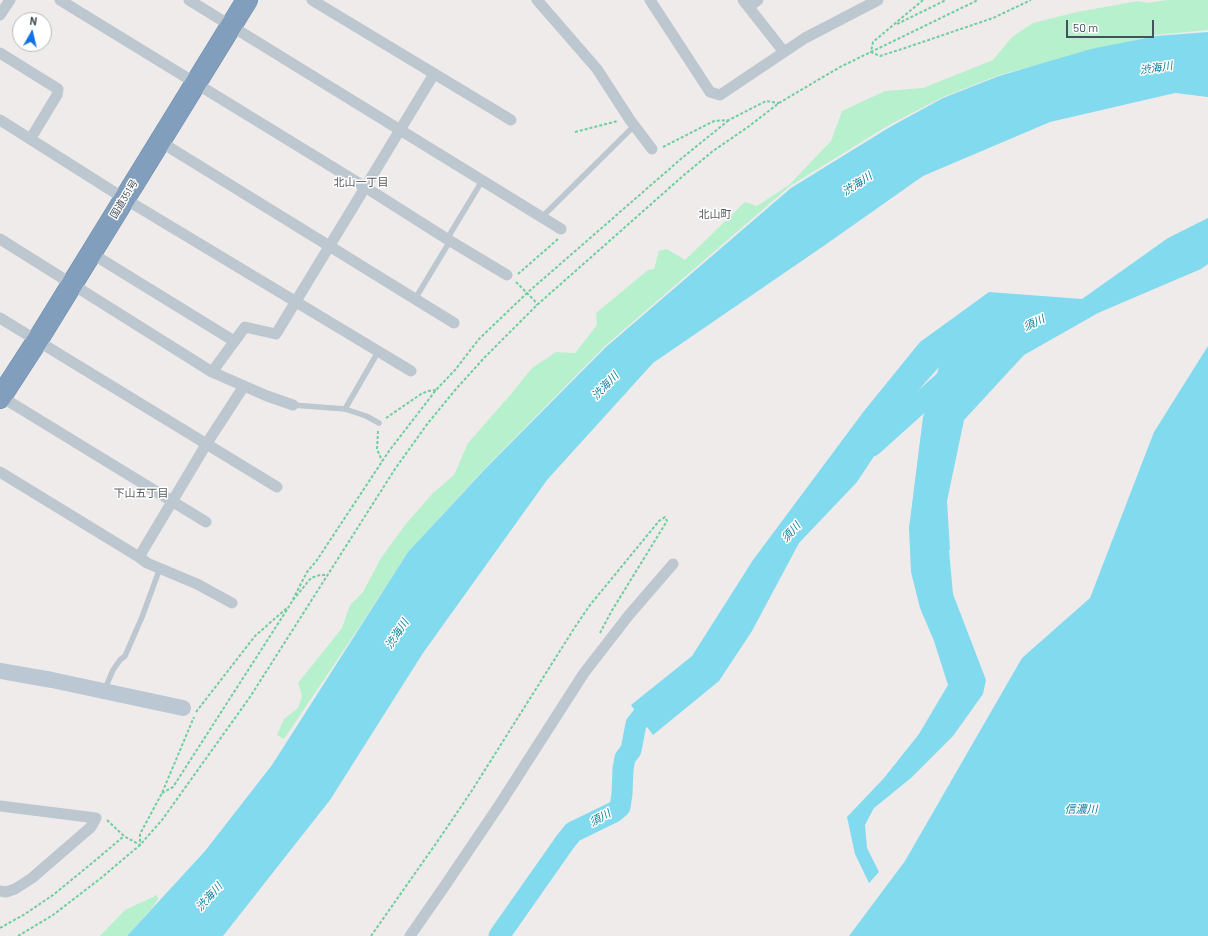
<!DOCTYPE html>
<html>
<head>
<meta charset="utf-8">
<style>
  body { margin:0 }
  #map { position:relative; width:1208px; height:936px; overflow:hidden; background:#efebeb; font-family:Barlow,sans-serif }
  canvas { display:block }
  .north { position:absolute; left:12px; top:12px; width:40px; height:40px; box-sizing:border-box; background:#fff; border:1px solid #b4b9bd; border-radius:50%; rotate:8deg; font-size:11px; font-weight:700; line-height:16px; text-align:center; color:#44505a }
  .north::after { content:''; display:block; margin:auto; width:14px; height:18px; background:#1271e2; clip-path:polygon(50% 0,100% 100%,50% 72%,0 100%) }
  .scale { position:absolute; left:1066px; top:20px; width:88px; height:18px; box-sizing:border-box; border:2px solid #44505a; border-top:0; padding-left:5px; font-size:12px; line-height:14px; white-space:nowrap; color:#44505a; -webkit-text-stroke:3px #fff; paint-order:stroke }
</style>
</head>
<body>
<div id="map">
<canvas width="1208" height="936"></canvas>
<div class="north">N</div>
<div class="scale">50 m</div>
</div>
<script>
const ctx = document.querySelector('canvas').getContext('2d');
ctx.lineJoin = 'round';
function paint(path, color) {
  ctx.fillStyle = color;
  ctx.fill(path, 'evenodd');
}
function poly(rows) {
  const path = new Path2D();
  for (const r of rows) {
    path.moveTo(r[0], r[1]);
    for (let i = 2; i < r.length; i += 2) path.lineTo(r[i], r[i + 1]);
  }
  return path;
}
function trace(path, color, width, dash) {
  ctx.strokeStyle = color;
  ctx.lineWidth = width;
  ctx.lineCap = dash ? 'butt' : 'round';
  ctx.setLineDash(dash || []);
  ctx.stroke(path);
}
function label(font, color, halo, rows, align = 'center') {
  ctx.font = font + ' Barlow,"Noto Sans JP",sans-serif';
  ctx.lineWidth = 3;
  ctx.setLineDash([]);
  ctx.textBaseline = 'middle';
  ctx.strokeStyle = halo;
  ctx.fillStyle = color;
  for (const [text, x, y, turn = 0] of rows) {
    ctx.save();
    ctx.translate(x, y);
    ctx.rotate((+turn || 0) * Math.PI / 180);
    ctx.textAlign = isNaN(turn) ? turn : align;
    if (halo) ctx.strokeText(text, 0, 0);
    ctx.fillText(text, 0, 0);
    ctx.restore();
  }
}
paint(poly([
  [1167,0,1208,0,1208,30,1155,35,999,75,943,97,889,125,790,186,605,346,485,468,408,552,360,626,284,739,277,735,284,719,298,708,302,696,298,683,342,628,350,605,363,592,381,558,405,525,433,493,454,475,468,443,511,394,532,368,556,352,575,353,597,325,596,313,648,270,654,269,659,251,667,249,685,260,745,202,757,206,789,185,831,141,842,111,885,91,923,88,993,60,1012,37,1033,23,1077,12,1138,1,1147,3],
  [157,895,158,899,152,908,127,936,100,936,125,910]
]), '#b7f0cc');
paint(poly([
  [1208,32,1208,97,1175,93,1050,122,923,176,825,245,653,363,547,480,423,653,330,800,223,936,127,936,205,851,272,765,408,552,485,469,606,347,791,188,890,127,943,98,999,76,1091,49,1156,36],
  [1208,218,1208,264,1201,269,1098,313,1024,355,964,420,947,501,950,550,949,550,953,594,986,680,983,694,953,736,911,778,874,808,865,825,867,848,879,872,869,883,855,854,847,817,884,778,919,734,948,685,934,641,920,608,911,572,909,528,923,417,939,367,916,393,857,482,799,543,752,631,719,681,653,735,631,705,692,656,753,560,864,411,920,342,989,292,1082,299,1168,238],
  [1208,346,1208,936,849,936,905,861,1022,658,1090,598,1154,432]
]), '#82daee');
trace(poly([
  [872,446,951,375],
  [499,936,565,842,573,832,614,812,620,807,622,794,623,769,625,758,631,750,636,724,644,714,664,701]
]), '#82daee', 21);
const highway = poly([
  [0,398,37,341,247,0]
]);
trace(highway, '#6c8aa9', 22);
trace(poly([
  [923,0,873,42,871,52,880,56,905,48,993,18,1031,0],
  [897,24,946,0],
  [575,132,618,121],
  [663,147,714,121,729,120,766,101,779,103],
  [518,274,558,239],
  [516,282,534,300,537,305],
  [386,418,421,394,428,391,436,390],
  [378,431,377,449,382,461],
  [293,600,311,578,320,575,327,575],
  [196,712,255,636,288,607],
  [162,793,173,787,290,605,307,572,317,560,389,451,436,390,455,370,479,339,527,293,682,158,729,120],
  [107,820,124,836,140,845,140,834,162,793,194,717],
  [0,928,25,914,53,895,97,859,124,836],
  [18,936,53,915,101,878,140,845,162,820,250,697,395,469,428,423,456,389,485,357,537,305,684,175,713,151,748,127,779,103,840,67,978,0],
  [371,936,437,842,471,792,575,627,590,605,659,521,665,517,667,521,611,612,600,633]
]), '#6ece9d', 2, [3, 2]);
trace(poly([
  [542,217,634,126],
  [447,239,482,181],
  [415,299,450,241],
  [293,405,345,409,366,416,379,423],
  [345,409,378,352],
  [105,689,113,670,120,660,125,656,142,617,160,568]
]), '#bcc7cf', 5.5);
trace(poly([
  [60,0,365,187,447,239,507,275],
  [189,0,561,229],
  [312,0,511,120],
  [537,0,597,69,630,120,652,149],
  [650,0,710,92,720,95,805,38,878,0],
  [743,0,784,52],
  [749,7,758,0],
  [0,15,10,0],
  [0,53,58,89,57,95,31,138],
  [0,120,125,199,411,371],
  [159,141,454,323],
  [0,239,212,372,267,396,293,405],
  [91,253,234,341],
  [0,318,277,487],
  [212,372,245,327,276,334,434,74],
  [0,396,206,522],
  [0,472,139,557,147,563,197,584,232,603],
  [139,557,207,443,244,386],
  [0,806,96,818,91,827,32,878,15,889,6,892,0,891],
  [410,936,444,887,500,804,584,673,629,615,673,564]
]), '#bcc7cf', 11);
trace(poly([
  [0,671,52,680,183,708]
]), '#bbc8d4', 16);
trace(highway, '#819fbd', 21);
label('10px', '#44505a', '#fff', [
  ["国道351号",124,199,-59]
]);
label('italic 11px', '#087e9a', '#fff', [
  ["渋海川",1156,68,-8],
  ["渋海川",857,184,-33],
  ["須川",1034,323,-26],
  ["渋海川",605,386,-46],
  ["須川",791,532,-48],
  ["渋海川",397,634,-57],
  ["信濃川",1081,809],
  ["須川",600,818,-29],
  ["渋海川",209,897,-48]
]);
label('11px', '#585c61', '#fff', [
  ["北山一丁目",361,182],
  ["北山町",715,214],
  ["下山五丁目",141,493]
]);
</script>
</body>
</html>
